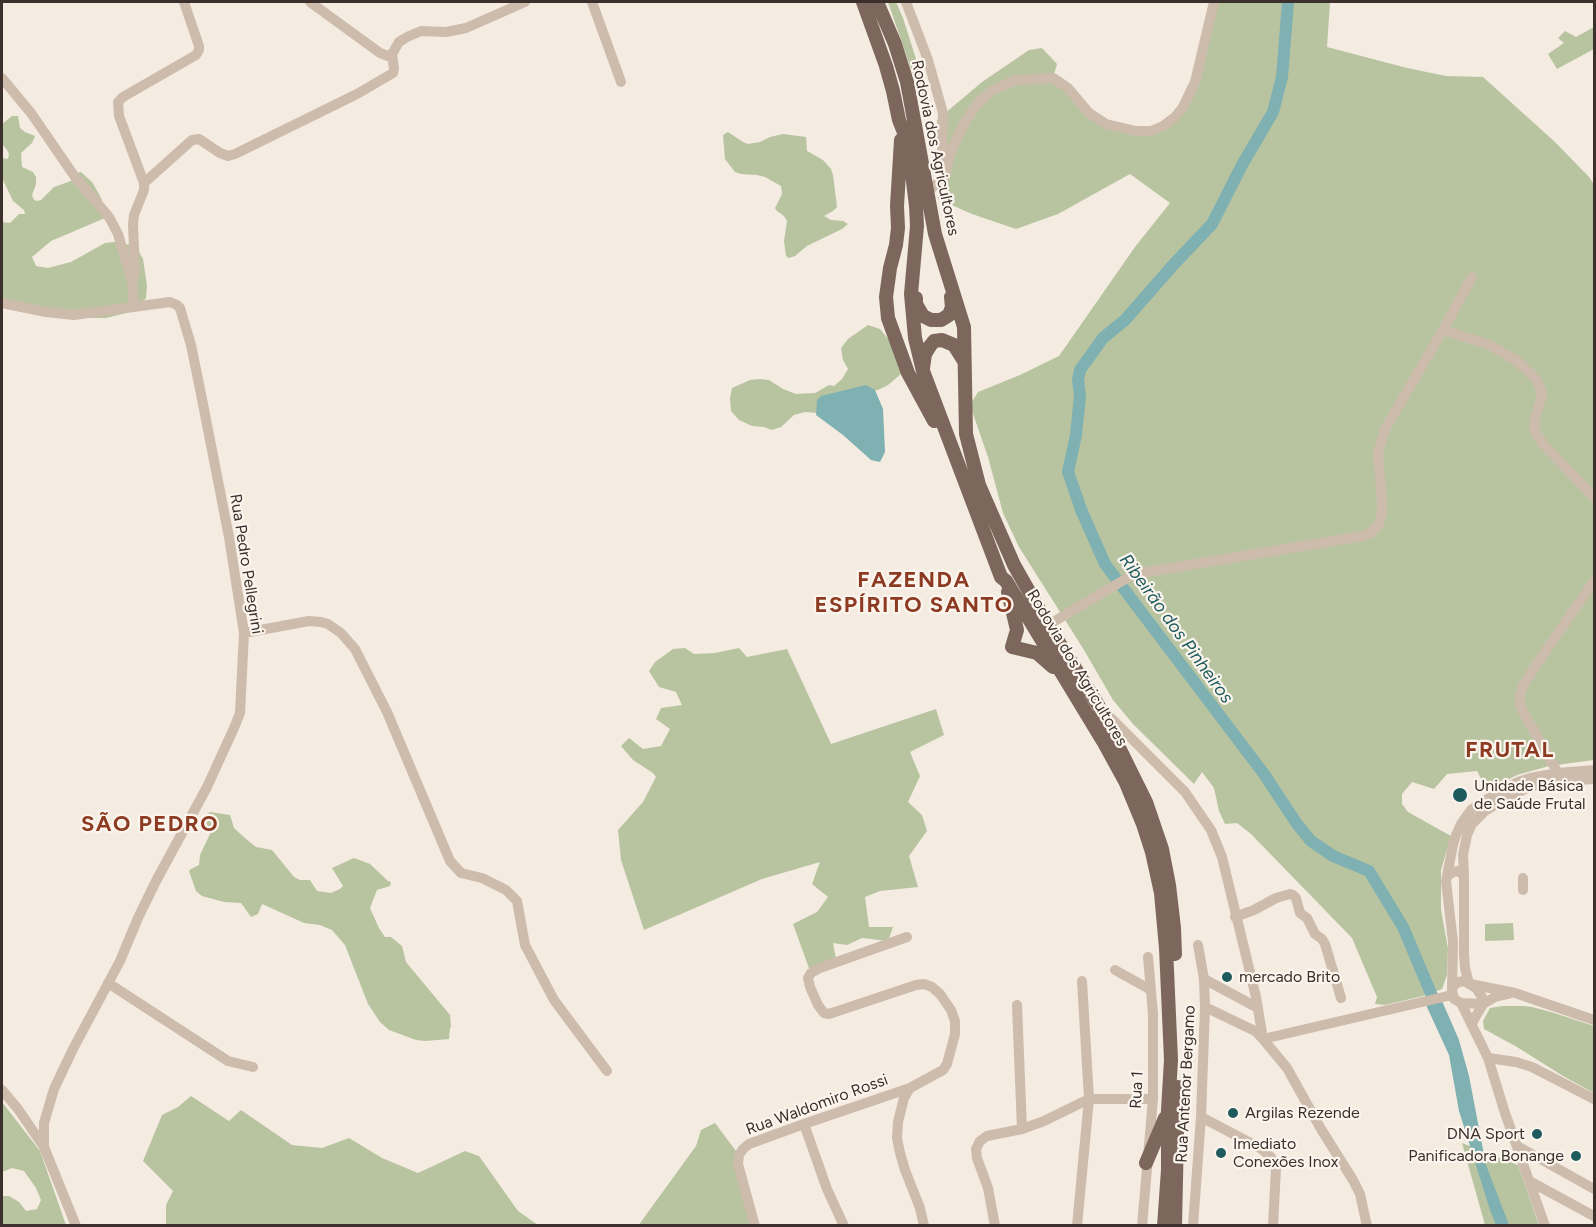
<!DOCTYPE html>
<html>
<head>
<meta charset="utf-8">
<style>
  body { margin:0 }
  #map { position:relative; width:1596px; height:1227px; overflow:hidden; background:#f4ebe1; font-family:Figtree,sans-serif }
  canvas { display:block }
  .frame { position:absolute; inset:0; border:3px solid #3b302b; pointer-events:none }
</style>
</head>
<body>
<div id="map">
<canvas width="1596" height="1227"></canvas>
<div class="frame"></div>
</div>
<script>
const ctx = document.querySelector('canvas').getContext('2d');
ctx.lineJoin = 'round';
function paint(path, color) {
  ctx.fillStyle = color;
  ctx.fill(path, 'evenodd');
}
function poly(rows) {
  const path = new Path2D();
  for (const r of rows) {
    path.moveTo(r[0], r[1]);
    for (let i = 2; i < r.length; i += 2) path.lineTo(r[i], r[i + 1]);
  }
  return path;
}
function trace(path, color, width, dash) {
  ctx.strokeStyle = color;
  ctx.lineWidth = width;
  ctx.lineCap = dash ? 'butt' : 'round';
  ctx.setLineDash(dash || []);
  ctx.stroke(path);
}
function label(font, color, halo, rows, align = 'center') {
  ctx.font = font + ' Figtree,sans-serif';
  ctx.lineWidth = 4.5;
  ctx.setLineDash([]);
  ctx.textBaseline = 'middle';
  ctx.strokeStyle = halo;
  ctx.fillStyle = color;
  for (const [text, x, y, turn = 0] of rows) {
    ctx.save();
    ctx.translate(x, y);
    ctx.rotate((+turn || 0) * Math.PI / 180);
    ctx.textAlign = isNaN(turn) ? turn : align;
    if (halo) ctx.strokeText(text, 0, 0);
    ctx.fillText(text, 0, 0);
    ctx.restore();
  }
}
paint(poly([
  [888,2,896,2,903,18,930,103,924,107],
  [1214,2,1330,2,1327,47,1407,68,1446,76,1483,77,1555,142,1590,178,1594,185,1594,760,1549,766,1517,775,1487,790,1477,771,1447,774,1434,789,1412,782,1402,794,1402,804,1408,812,1451,836,1441,870,1441,909,1448,949,1447,975,1442,989,1423,996,1385,1005,1375,1004,1377,997,1352,938,1251,834,1237,823,1225,824,1219,811,1214,788,1202,772,1194,784,1133,724,1113,700,1084,650,1019,547,1003,513,988,457,970,405,978,392,1020,375,1059,356,1135,247,1170,203,1130,174,1058,214,1016,229,972,214,938,199,937,120,982,82,1029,50,1042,48,1057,64,1053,78,1098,119,1151,131,1183,107],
  [1594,27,1594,49,1557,69,1548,54,1564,43,1558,38,1565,31,1576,37],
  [12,116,18,116,20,128,25,132,35,136,32,143,21,153,22,167,33,172,36,177,36,184,32,195,34,200,37,201,41,200,54,187,71,181,77,173,81,172,92,182,99,194,102,200,103,211,105,218,51,241,32,257,36,266,48,268,71,262,105,243,114,242,124,245,132,244,138,250,143,259,147,286,146,298,141,304,126,313,106,318,94,318,56,313,2,300,2,222,10,223,19,214,25,214,24,210,13,201,2,178,2,158,8,159,9,154,7,150,2,144,2,124],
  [728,132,743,142,748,144,760,142,770,137,783,134,806,137,807,151,823,160,831,169,833,175,837,207,833,211,824,216,831,220,843,221,848,224,842,229,807,246,795,256,789,258,786,256,784,241,787,221,784,216,777,211,775,208,782,194,781,186,765,177,757,175,741,174,735,172,725,159,723,135],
  [868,325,880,329,904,358,907,369,888,385,878,390,854,393,817,413,805,412,794,415,781,427,772,430,764,427,752,426,739,420,731,411,730,398,732,388,750,380,760,379,769,380,783,389,796,394,815,393,829,385,834,386,842,379,848,369,843,360,841,348,848,339],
  [685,648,694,654,715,653,739,648,747,657,787,649,831,744,936,709,944,735,910,752,920,776,908,802,922,815,927,831,909,856,918,887,880,891,865,897,869,927,893,927,888,941,862,938,847,945,833,943,836,959,810,971,793,924,817,912,828,897,812,884,820,862,762,879,644,930,621,860,618,830,643,802,656,777,653,773,633,760,621,746,629,738,643,749,661,746,670,729,656,719,661,708,682,705,676,692,659,687,649,671,655,662,673,649],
  [210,812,230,815,234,828,246,839,256,847,272,850,294,877,300,880,310,880,317,891,331,893,340,889,343,886,332,868,354,858,370,864,388,881,391,882,390,886,377,890,370,908,379,928,385,937,391,937,402,946,406,962,450,1015,451,1027,450,1028,449,1039,425,1041,416,1040,389,1030,380,1022,368,1004,345,945,332,930,320,925,304,923,262,904,258,914,251,917,241,903,224,902,202,896,196,891,189,871,191,869,199,865,200,855,210,834,204,816],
  [1513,923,1514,940,1485,941,1485,924],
  [1503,1006,1524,1006,1532,1007,1551,1012,1594,1026,1594,1093,1563,1076,1517,1047,1484,1029,1483,1021,1490,1008],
  [191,1096,229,1121,241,1110,292,1145,322,1148,349,1138,382,1158,418,1173,465,1151,479,1156,518,1211,538,1225,166,1225,166,1205,173,1191,143,1161,162,1115,178,1107],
  [2,1102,40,1151,66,1225,2,1225,2,1196,9,1196,19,1202,26,1211,37,1209,41,1200,36,1188,24,1171,12,1168,2,1172],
  [715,1123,739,1155,755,1225,638,1226,696,1146,701,1130],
  [1462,1143,1518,1165,1539,1225,1485,1225]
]), '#b8c4a0');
paint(poly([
  [866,385,875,390,883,409,885,452,880,462,871,460,843,435,816,415,817,400,821,396],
  [1442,1001,1459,1040,1469,1076,1486,1165,1509,1225,1496,1225,1490,1210,1459,1111,1449,1055,1426,1005]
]), '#7fb0b2');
trace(poly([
  [1288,2,1282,77,1273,112,1242,165,1212,224,1174,264,1125,320,1103,338,1080,370,1078,380,1080,396,1076,435,1068,472,1082,512,1105,564,1264,774,1297,824,1311,841,1333,856,1369,871,1403,927,1438,1010]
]), '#7fb0b2', 12);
trace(poly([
  [310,2,380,53,388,56,392,54,399,42,407,37,421,31,446,32,466,28,525,2],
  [592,2,621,82],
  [906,2,928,60,943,113,942,142,944,170],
  [2,78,31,113,75,177,109,217,118,234,132,282,134,307],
  [144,183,192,140,199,139,220,153,228,156,235,154,357,94,393,73,394,69,392,54],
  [927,192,945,177,950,155,957,138,966,120,979,102,993,90,1016,80,1053,78,1068,88,1089,113,1106,124,1136,131,1151,131,1163,126,1175,117,1183,107,1195,82,1214,2],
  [132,282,135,270,133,225,134,215,144,190,144,183,119,116,118,102,123,97,196,55,199,50,199,46,184,2],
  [2,303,46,312,74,315,170,302,177,305,180,308,191,345,200,389,229,537,244,633,240,713,234,728,207,787,156,881,138,918,120,961,73,1049,54,1089,44,1123,44,1147],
  [1443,330,1472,277],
  [1048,625,1129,577,1147,572,1363,536,1372,532,1379,524,1382,513,1382,500,1378,454,1385,429,1443,330,1490,345,1517,361,1536,379,1539,385,1542,394,1535,419,1534,428,1536,434,1544,445,1594,497],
  [244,633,309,621,321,622,328,624,341,633,355,649,387,712,450,861,461,873,482,878,506,890,517,901,525,945,554,1000,607,1071],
  [1105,712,1185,792,1211,830,1222,857,1256,997,1263,1039,1287,1068,1321,1129,1353,1180,1360,1194,1367,1226],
  [1558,773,1522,710,1520,703,1520,695,1523,686,1536,665,1594,581],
  [1464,875,1463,855,1467,835,1472,824,1485,811,1511,796,1531,786,1560,781,1594,779],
  [1447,876,1453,845,1456,835,1461,824,1471,810,1492,796,1518,782,1530,778,1558,773,1594,770],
  [1523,878,1523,890],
  [1235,917,1254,910,1276,898,1290,894,1293,895,1296,898,1300,913,1307,918,1315,934,1322,939,1325,944,1341,998],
  [907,937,820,968,811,973,808,978,810,987,818,1005,824,1013,829,1014,916,985,924,984,932,987,940,994,951,1010,955,1021,955,1034,947,1064,943,1070,910,1088,904,1098,898,1122,897,1138,900,1153,905,1170,920,1208,924,1226],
  [1115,970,1151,990],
  [1204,979,1258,1008],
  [1464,981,1476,988,1482,997,1483,1004,1461,1003,1454,999,1452,990,1454,985,1459,982,1464,981],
  [108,983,228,1061,253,1067],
  [1470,984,1515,993,1594,1020],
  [1452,990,1453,942,1446,881,1447,876,1453,872,1457,871,1464,875,1464,954,1465,968,1469,984],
  [1461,1003,1488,1058,1505,1113,1545,1226],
  [1017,1005,1022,1129],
  [1205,1007,1255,1031,1263,1039],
  [1472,1023,1483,1004,1495,997,1508,994],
  [1263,1039,1452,995],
  [1488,1058,1516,1062,1532,1067,1594,1099],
  [2,1090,18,1109,44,1147,76,1226],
  [1201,1117,1260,1148,1271,1157,1276,1168,1273,1226],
  [804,1124,827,1189,844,1226],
  [1519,1147,1594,1189],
  [1531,1182,1594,1216],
  [755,1226,738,1164,739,1155,743,1149,749,1144,804,1124,910,1088],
  [995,1226,988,1188,977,1158,976,1149,980,1141,987,1136,1022,1129,1044,1121,1089,1099,1153,1099],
  [1077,1226,1089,1099,1082,981],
  [1142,1226,1153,1099,1153,1014,1148,957],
  [1193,1226,1201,1117,1205,1007,1204,979,1198,945]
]), '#cdbbac', 10);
trace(poly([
  [863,2,886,66,893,91,899,120,905,135,910,157,916,206,917,226,911,294,915,338,923,371,1001,577,1006,581,1103,741,1126,783,1143,824,1152,852,1161,893,1166,948,1171,1060,1168,1110,1168,1170,1164,1226],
  [877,2,895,44,907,82,935,234,964,327,966,434,979,485,1014,565,1048,625,1098,705,1146,802,1162,849,1169,885,1174,928,1175,954],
  [901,140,897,206,898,228,896,245,890,268,886,297,888,318,908,373,934,421],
  [916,298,916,304,923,316,931,320,941,320,949,315,952,307,951,297],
  [923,368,925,354,930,346,934,341,942,340,954,345,964,361],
  [1008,592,1017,630,1012,647,1037,653,1053,667],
  [1146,1163,1165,1118],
  [1175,1226,1178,1087]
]), '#7d675c', 14);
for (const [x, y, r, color] of [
  [1460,795,8,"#1f5a5e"],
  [1227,977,6,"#1f5a5e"],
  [1233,1113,6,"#1f5a5e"],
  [1537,1134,6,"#1f5a5e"],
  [1221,1153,6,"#1f5a5e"],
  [1576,1156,6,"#1f5a5e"]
]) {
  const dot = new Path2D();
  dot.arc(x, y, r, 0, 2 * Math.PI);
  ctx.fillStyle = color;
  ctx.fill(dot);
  trace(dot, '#fbf5ee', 2);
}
label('16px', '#3b302b', '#fbf5ee', [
  ["Rodovia dos Agricultores",935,148,78],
  ["Rua Pedro Pellegrini",246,564,81],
  ["Rodovia dos Agricultores",1077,668,59],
  ["Rua Antenor Bergamo",1186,1084,-87],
  ["Rua 1",1137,1090,-87],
  ["Rua Waldomiro Rossi",817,1105,-20]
]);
label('16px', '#3b302b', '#fbf5ee', [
  ["Unidade Básica",1474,786],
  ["de Saúde Frutal",1474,804],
  ["mercado Brito",1239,977],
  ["Argilas Rezende",1245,1113],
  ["DNA Sport",1525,1134,"right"],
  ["Imediato",1233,1144],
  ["Conexões Inox",1233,1162],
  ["Panificadora Bonange",1564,1156,"right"]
], 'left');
label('italic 18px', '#1f5a5e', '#fbf5ee', [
  ["Ribeirão dos Pinheiros",1176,629,54]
]);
ctx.letterSpacing = '1.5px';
label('bold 22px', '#8c3b22', '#fbf5ee', [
  ["FAZENDA",914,581],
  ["ESPÍRITO SANTO",914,606],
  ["FRUTAL",1510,751],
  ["SÃO PEDRO",150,825]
]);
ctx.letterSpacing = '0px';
</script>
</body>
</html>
